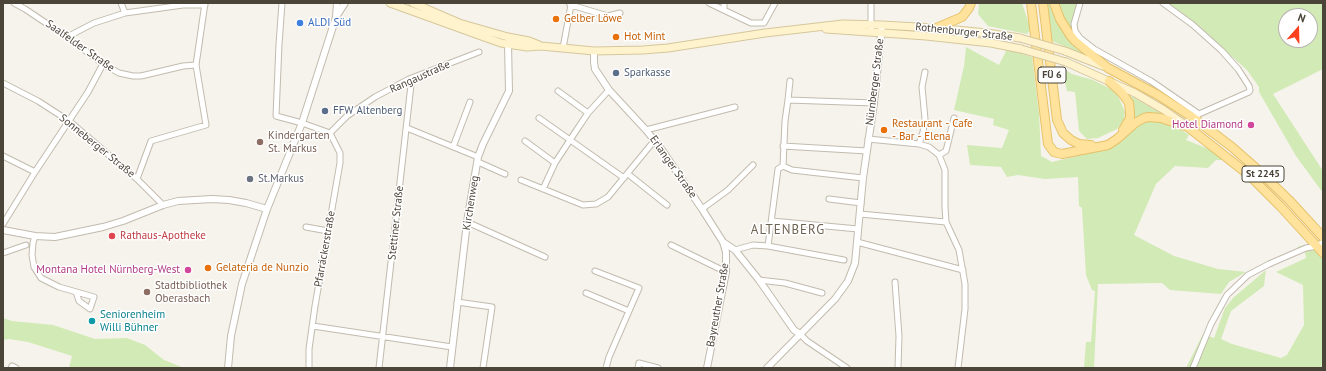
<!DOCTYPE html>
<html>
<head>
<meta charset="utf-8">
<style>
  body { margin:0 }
  #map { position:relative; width:1326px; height:371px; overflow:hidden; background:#f6f3ec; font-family:"PT Sans",sans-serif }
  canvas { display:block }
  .frame { position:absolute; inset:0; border:4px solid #4b4439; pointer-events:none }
  .north { position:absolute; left:1278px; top:8px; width:40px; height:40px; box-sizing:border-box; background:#fff; border:1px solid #b7b4b0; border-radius:50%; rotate:20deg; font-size:11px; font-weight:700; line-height:16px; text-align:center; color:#4b4439 }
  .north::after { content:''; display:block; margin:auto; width:14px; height:18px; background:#fc3f1d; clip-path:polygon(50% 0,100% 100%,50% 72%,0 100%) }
</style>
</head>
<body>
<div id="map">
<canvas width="1326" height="371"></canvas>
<div class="frame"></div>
<div class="north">N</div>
</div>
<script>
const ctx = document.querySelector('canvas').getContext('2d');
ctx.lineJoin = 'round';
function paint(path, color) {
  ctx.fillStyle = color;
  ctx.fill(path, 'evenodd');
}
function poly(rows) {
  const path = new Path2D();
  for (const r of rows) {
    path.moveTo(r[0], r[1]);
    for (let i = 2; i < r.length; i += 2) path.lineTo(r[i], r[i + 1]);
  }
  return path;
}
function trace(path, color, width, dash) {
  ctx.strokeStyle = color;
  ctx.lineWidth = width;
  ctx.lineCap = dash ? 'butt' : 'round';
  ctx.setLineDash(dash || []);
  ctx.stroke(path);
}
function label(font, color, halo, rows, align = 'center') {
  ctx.font = font + ' "PT Sans",sans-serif';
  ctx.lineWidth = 3;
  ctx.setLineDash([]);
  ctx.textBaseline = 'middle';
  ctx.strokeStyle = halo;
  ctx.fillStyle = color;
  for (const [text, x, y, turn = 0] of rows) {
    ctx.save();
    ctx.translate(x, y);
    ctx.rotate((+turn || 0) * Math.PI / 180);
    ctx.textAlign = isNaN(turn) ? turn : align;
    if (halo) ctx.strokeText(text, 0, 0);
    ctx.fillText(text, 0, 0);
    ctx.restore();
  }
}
paint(poly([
  [979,3,1022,3,1029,24,1030,30,1027,34,988,26,978,14],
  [1047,3,1052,3,1088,56,1052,41],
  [1057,3,1078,3,1071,23,1072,29,1069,30],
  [1168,3,1323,3,1323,69,1273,94,1323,171,1323,193,1296,156,1259,92,1259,87,1247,70,1201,29],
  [1286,16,1310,16,1310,40,1286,40],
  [966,47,999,65,1007,49,1032,57,1039,113,1041,156,1052,162,1094,152,1116,142,1145,120,1171,123,1189,135,1186,140,1211,150,1223,160,1216,160,1208,168,1175,166,1156,184,1134,235,1174,256,1218,269,1246,272,1229,282,1221,294,1170,290,1162,283,1098,284,1094,368,1084,368,1086,342,1091,342,1095,291,1092,290,1086,275,1082,208,1079,206,1078,177,1045,179,1018,175,1007,177,1001,167,970,165,967,145,1002,148,1009,130,993,125,994,119,954,110,964,66],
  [1061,67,1072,74,1093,80,1111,89,1118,96,1125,112,1124,120,1117,129,1098,138,1087,139,1079,131,1075,92,1067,91],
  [1127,94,1164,115,1164,116,1132,123],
  [1304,245,1317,247,1323,250,1323,368,1186,368,1203,334,1214,338,1225,308,1233,298,1266,270,1264,286,1231,311,1221,339,1232,344,1281,358,1287,355,1304,325,1303,285,1276,272,1306,258,1305,252,1297,247],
  [3,318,12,321,53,325,95,339,127,338,145,345,164,360,184,368,69,368,72,356,28,342,9,339,3,340]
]), '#d2eab5');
const minor = poly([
  [14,3,25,9,67,37,103,64,119,73,133,76,141,76,183,66,196,65],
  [121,3,125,13],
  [282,3,279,44,276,116,302,123,330,133,347,116,375,97,409,79,479,52],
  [709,3,751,23,764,23,775,3],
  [1080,3,1074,24,1075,31,1080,38,1094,49,1151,81,1199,114],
  [1163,3,1193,25,1222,51,1238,69,1249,86,1250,90,1249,92,1199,114,1188,127],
  [571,5,608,16,620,13],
  [724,9,724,3],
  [871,32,871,3],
  [67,37,94,23,125,13,183,5,205,5],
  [563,48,571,5,569,3],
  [3,83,38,101,69,121,137,179,163,205],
  [558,91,588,113],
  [788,100,790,81],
  [539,118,624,178],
  [954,118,946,151,939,155,945,170,945,207,946,222,959,250,965,284,965,309,958,368],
  [407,128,478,157],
  [646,130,735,107],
  [868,139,919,144,923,132,925,119,922,87,925,72],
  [525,141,555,163],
  [919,144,929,147,939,155],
  [783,146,867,151],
  [453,147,470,102],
  [3,156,35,172],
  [478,162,505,174],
  [628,174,667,205],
  [863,178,792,170,783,166,785,121,788,100,874,103],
  [137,179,151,141,206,125,196,65,205,3],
  [521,180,583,205,596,204,608,197,654,141],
  [543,189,555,163,570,140,588,113,609,90],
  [829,199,861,203],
  [702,209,728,190,753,165],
  [860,214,946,222],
  [772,221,858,229],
  [467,222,545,257],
  [3,224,35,172,88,92,103,64],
  [306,227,328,231],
  [35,236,33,243,32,255,34,267,41,278,59,287,94,297,90,309,79,301,76,292],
  [857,242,963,270],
  [671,245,726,272],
  [768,246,778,169,783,166],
  [735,250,753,245,768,246,844,260],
  [3,253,26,245],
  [595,271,639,288,609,357,606,368],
  [759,280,785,283,822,293],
  [895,282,899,336,898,368],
  [586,293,629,311],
  [457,302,492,307,483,368],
  [313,326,452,347],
  [800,334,807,341,847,368],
  [11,368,12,366,16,368],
  [309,368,309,349,315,306,340,163,340,153,330,133],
  [379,368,411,85,409,79],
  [638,368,639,363,658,368],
  [1193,368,1211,324,1227,295,1248,275,1269,264,1306,248,1317,246,1323,242]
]);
const tertiary = poly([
  [336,17,345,3],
  [594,51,594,62,595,69,609,90,646,130,662,150,702,209,723,242,735,250,759,280,794,330,800,334],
  [3,230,35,236,55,237,103,227,123,221,163,205,178,201,212,199,229,200,246,203,267,209],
  [228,368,231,336,242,284,267,209,302,123,336,17,337,3],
  [450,368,467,222,478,157,483,144,509,91,508,44],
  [707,368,726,272,726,252,723,242],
  [767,368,835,299,848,281,855,263,863,178,874,103,882,25]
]);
const secondary = poly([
  [390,3,484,37,501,43,527,47,541,46,594,51,643,50,668,48,765,33,843,24,882,25,936,28,987,33,1020,38],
  [413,3,459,23,508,37,529,41,539,45],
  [826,29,926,36,991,43,1021,49],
  [1065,51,1103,66],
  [1066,62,1135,93,1164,110,1184,124]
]);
const primary = poly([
  [1031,3,1048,144,1054,152,1062,154,1108,145,1117,139,1135,123,1144,118,1149,117,1161,118,1188,127,1249,175,1281,207,1323,253],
  [1043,3,1057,120,1063,133,1071,140,1079,144,1091,145],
  [1054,3,1060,19,1070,35,1075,41,1108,68,1158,95,1195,119,1232,147,1257,169,1289,200,1323,237],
  [936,28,962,17,969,8,971,3],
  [1109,81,1122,93,1129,103,1130,113,1130,118,1123,130]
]);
trace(minor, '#c2bbae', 7);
trace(tertiary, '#c2bbae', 8);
trace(secondary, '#d6c79b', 9);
trace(primary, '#e6c16a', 10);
trace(minor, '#fff', 5);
trace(tertiary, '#fff', 6);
trace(secondary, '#fff3cd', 7);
trace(primary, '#ffe39c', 8);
const secondaryBridge = poly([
  [1020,38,1065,51],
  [1021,49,1066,62]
]);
trace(secondaryBridge, '#d6c79b', 9, []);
trace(secondaryBridge, '#fff3cd', 7);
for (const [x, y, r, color] of [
  [556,19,4,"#e8710a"],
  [300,23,4,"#3f7fe0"],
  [616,37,4,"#e8710a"],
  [616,73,4,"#5c6f8a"],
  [325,111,4,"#5c6f8a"],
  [1251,125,4,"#d1479c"],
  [884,130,4,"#e8710a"],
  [260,142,4,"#8d6e63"],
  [250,179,4,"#6b7280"],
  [112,236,4,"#e0444e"],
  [208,268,4,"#e8710a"],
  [188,270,4,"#d1479c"],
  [147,292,4,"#8d6e63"],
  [92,321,4,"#0f9aa8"]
]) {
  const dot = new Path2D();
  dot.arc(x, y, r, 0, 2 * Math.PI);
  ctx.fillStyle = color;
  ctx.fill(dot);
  trace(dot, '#fff', 1.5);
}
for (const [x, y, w] of [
  [1052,75,28],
  [1263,174,42]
]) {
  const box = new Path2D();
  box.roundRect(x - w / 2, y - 8, w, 16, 3);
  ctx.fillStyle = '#fff';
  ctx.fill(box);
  trace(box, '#4b4439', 1);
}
label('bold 10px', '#4b4439', null, [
  ["FÜ 6",1052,75],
  ["St 2245",1263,174]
]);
label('11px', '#c56008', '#fff', [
  ["Gelber Löwe",564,19],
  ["Hot Mint",624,37],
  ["Restaurant - Cafe",892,124],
  ["- Bar - Elena",892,137],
  ["Gelateria de Nunzio",216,268]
], 'left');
label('11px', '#366cbe', '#fff', [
  ["ALDI Süd",308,23]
], 'left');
label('11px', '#4b4439', '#fff', [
  ["Rothenburger Straße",964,32,6],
  ["Saalfelder Straße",80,46,35],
  ["Rangaustraße",420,77,-24],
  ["Nürnberger Straße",875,82,-83],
  ["Sonneberger Straße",97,146,39],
  ["Erlanger Straße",673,167,55],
  ["Kirchenweg",471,203,-81],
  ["Stettiner Straße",396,223,-84],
  ["Pfarräckerstraße",325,249,-80],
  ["Bayreuther Straße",718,305,-80]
]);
label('11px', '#4e5e75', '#fff', [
  ["Sparkasse",624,73],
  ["FFW Altenberg",333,111]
], 'left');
label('11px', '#b23c85', '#fff', [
  ["Hotel Diamond",1243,125],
  ["Montana Hotel Nürnberg-West",180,270]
], 'right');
label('11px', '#785e54', '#fff', [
  ["Kindergarten",268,136],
  ["St. Markus",268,149],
  ["Stadtbibliothek",155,286],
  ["Oberasbach",155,299]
], 'left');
label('11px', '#5b616d', '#fff', [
  ["St.Markus",258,179]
], 'left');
label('11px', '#be3a42', '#fff', [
  ["Rathaus-Apotheke",120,236]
], 'left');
label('11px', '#0d838f', '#fff', [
  ["Seniorenheim",100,315],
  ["Willi Bühner",100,328]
], 'left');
ctx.letterSpacing = '1px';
label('13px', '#6e6250', '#fff', [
  ["ALTENBERG",788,230]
]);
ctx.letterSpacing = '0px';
</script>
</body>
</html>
